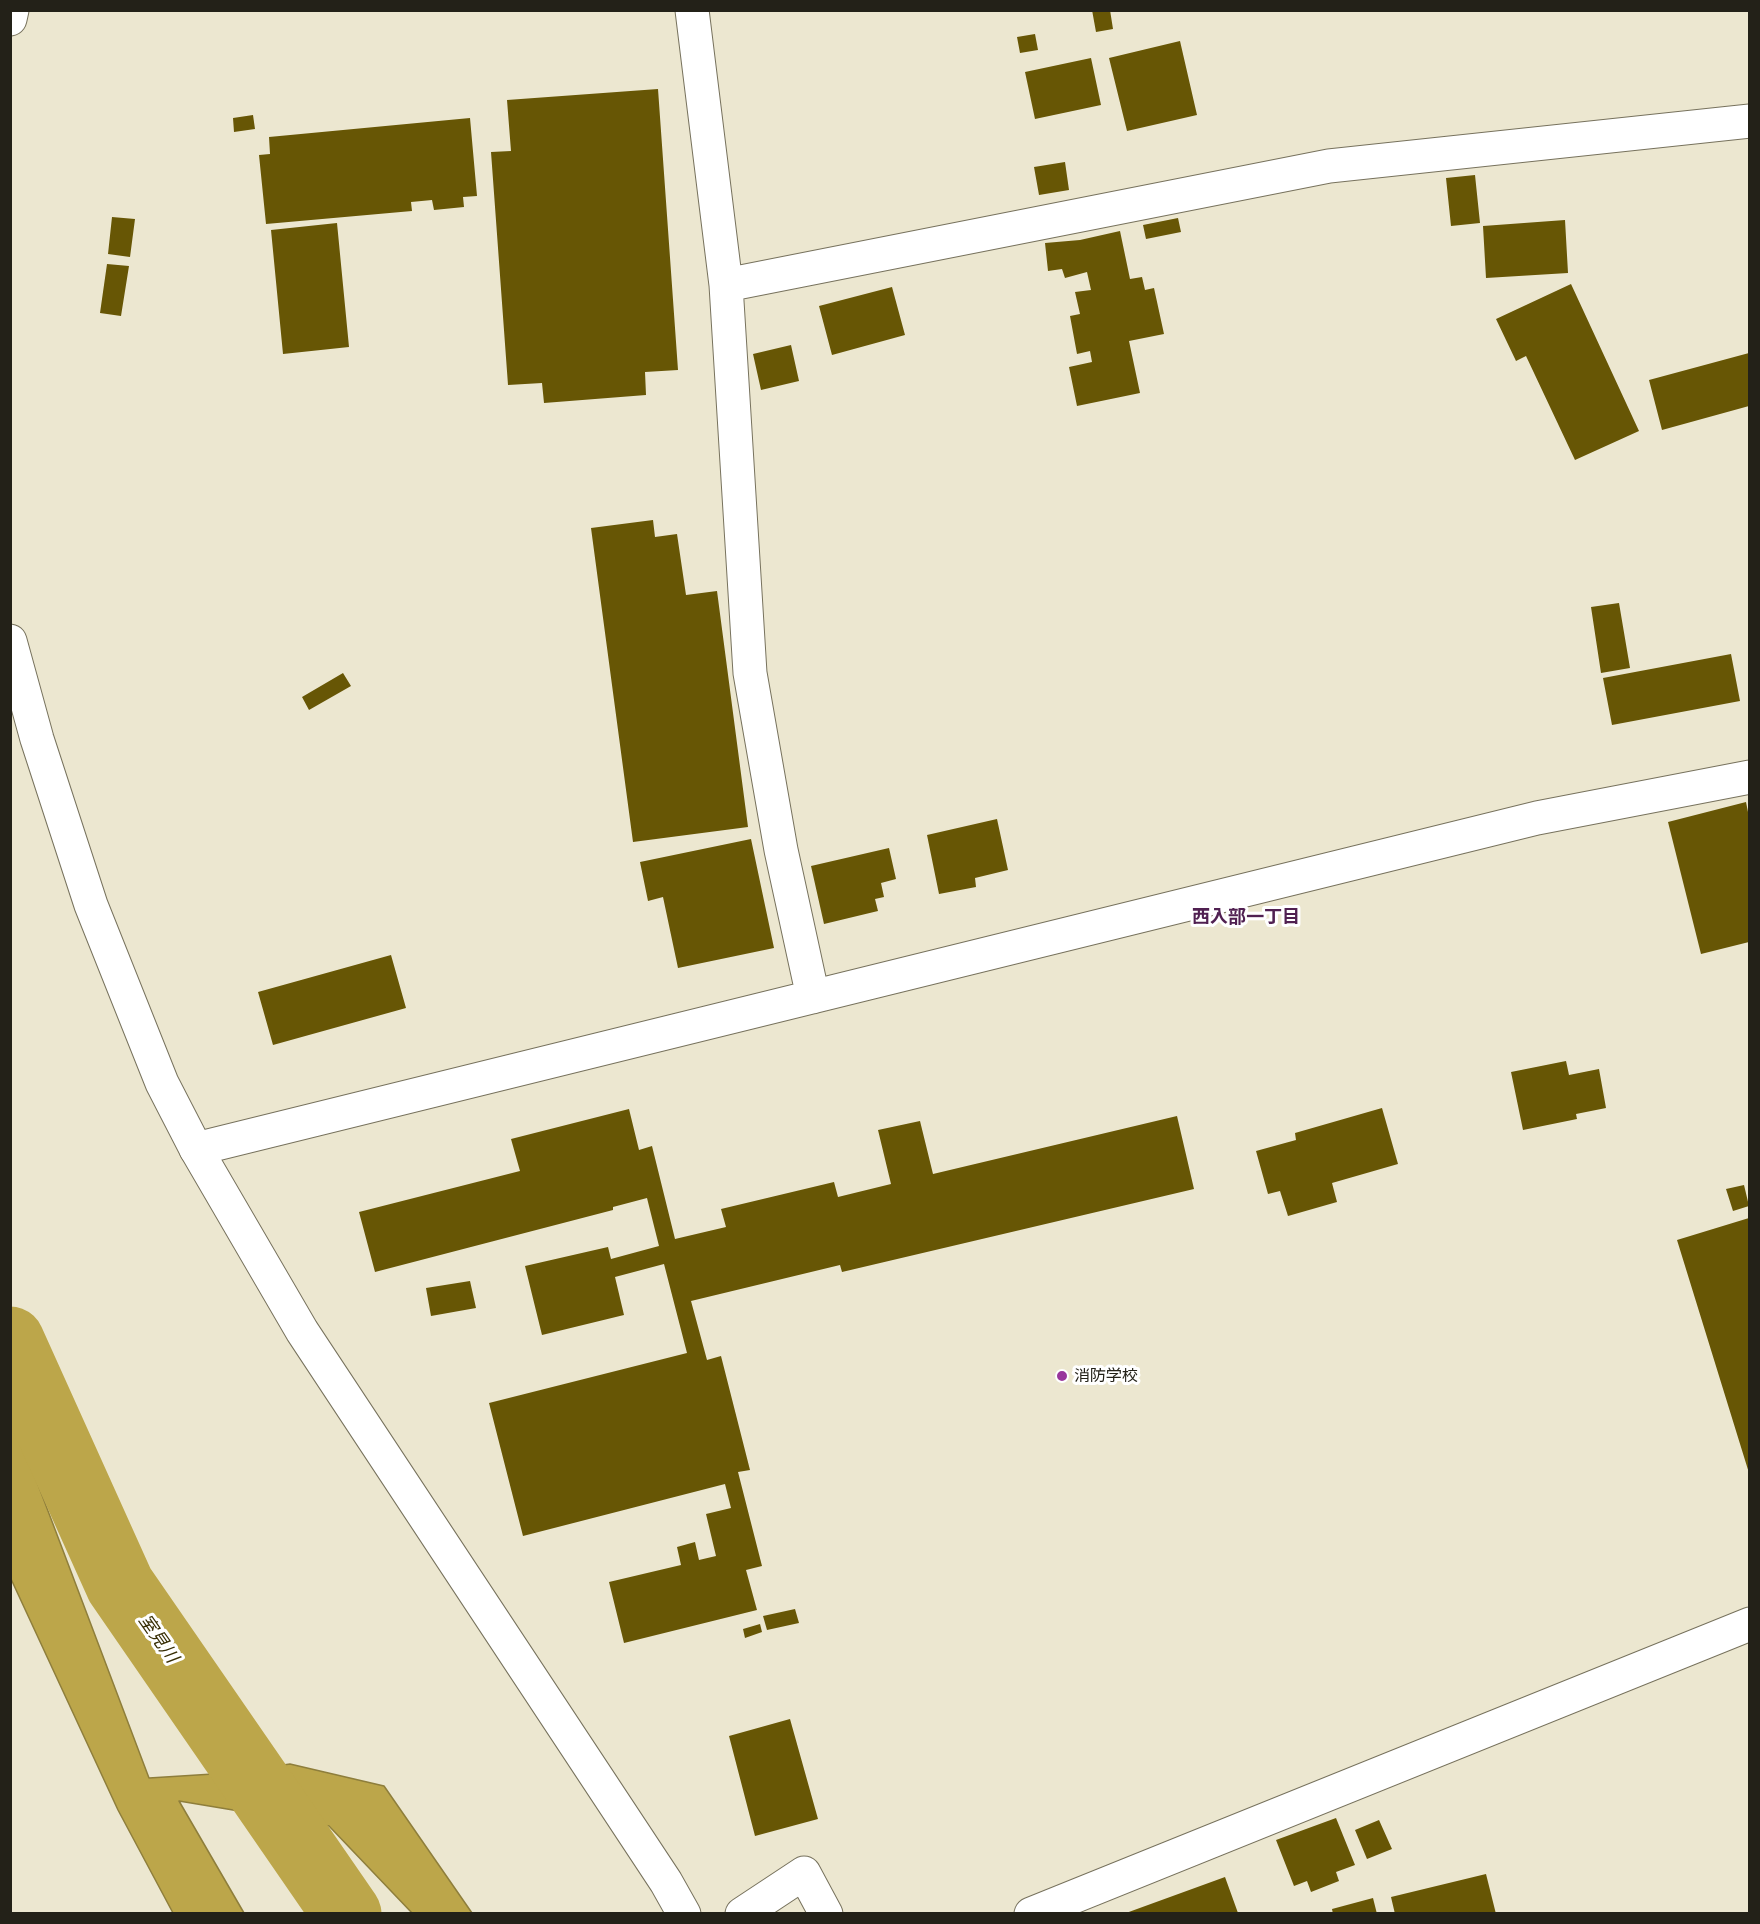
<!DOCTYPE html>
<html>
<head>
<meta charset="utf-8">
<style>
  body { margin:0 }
  #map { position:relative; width:1760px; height:1924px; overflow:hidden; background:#ece7d0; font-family:"Noto Sans",sans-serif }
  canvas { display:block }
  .frame { position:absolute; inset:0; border:12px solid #232118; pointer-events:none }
</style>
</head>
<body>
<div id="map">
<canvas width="1760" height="1924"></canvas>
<div class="frame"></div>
</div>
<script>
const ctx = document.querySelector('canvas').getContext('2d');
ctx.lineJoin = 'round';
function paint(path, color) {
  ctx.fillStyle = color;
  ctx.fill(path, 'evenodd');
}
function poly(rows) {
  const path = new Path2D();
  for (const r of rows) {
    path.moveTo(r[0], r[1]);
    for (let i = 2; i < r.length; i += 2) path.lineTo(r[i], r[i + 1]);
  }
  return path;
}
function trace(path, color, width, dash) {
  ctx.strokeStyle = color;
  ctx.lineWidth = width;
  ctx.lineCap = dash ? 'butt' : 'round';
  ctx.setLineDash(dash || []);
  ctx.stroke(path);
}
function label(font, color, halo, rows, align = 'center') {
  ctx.font = font + ' "Noto Sans","Noto Sans JP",sans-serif';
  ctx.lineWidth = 6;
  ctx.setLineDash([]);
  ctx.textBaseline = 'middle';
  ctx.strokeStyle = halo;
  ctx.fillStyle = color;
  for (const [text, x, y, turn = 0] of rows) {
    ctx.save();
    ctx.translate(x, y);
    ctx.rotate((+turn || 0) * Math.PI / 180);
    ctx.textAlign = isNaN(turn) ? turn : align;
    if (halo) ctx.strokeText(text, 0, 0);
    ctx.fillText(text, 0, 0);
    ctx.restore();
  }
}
const water = poly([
  [11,1413,149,1778,229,1773,290,1764,384,1786,472,1913,412,1913,329,1826,179,1801,244,1913,173,1913,118,1810,11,1579,11,1413]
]);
paint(water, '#bca64a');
trace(water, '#8e7e3b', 1.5);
trace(poly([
  [10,1341,120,1585,347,1914]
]), '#bca64a', 69);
paint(poly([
  [1092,10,1110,10,1113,29,1096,32],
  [1035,34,1038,50,1020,53,1017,37],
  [1180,41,1197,115,1127,131,1109,58],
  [1091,58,1101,105,1035,119,1025,72],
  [658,89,678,370,645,372,646,395,544,403,542,383,508,385,491,152,511,151,507,100],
  [253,115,255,129,234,132,233,118],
  [470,118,477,196,463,197,464,207,434,210,432,200,411,202,412,211,266,224,259,155,270,154,269,137],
  [1065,162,1069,190,1039,195,1034,167],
  [1475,175,1480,223,1451,226,1446,178],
  [112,217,135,219,130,257,108,254],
  [1178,218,1181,232,1146,239,1143,225],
  [1565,220,1568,273,1486,278,1483,226],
  [337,223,349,347,283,354,271,230],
  [1120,231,1130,279,1142,277,1145,290,1154,288,1164,334,1129,341,1140,393,1077,406,1069,367,1092,362,1090,351,1077,354,1070,316,1080,314,1075,292,1091,290,1087,272,1065,278,1062,269,1048,271,1045,243,1080,240],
  [107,264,129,266,121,316,100,313],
  [1571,284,1639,431,1575,460,1526,356,1516,361,1496,319],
  [892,287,905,335,832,355,819,306],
  [791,345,799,381,761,390,753,354],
  [1749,353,1749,406,1662,430,1649,380],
  [653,520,655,537,677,534,686,595,717,591,748,827,633,842,591,528],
  [1619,603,1630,668,1601,673,1591,607],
  [1731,654,1740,701,1612,725,1603,678],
  [343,673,351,686,309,710,302,697],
  [1746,802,1749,817,1749,942,1701,954,1668,822],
  [997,819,1008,870,975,878,976,887,939,894,927,835],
  [751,839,774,948,678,968,663,897,648,901,640,862],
  [889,848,896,879,881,883,884,897,875,899,878,911,824,924,811,866],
  [391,955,406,1008,273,1045,258,992],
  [1566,1061,1569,1075,1599,1069,1606,1108,1576,1114,1577,1119,1523,1130,1511,1072],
  [1382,1108,1398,1164,1332,1183,1337,1202,1288,1216,1280,1191,1268,1194,1256,1151,1296,1140,1295,1133],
  [629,1109,639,1150,652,1146,675,1239,726,1227,721,1209,834,1182,838,1197,891,1184,878,1130,920,1121,933,1174,1177,1116,1194,1189,842,1272,840,1265,691,1301,707,1360,721,1356,750,1470,738,1472,762,1566,746,1570,757,1610,624,1643,609,1582,681,1565,677,1547,695,1542,699,1560,716,1556,706,1514,731,1508,725,1484,523,1536,489,1403,687,1353,664,1264,615,1277,624,1315,542,1335,525,1266,608,1247,611,1259,659,1246,647,1198,613,1207,613,1210,375,1272,359,1212,520,1171,511,1139],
  [1744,1185,1749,1206,1733,1211,1726,1189],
  [1749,1218,1749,1473,1677,1240],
  [470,1281,476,1308,431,1316,426,1288],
  [795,1609,799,1623,767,1630,763,1616],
  [760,1624,762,1632,745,1638,743,1629],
  [790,1719,818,1819,755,1836,729,1736],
  [1336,1818,1355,1865,1336,1872,1339,1881,1311,1892,1307,1881,1294,1886,1276,1840],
  [1379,1820,1392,1849,1367,1859,1355,1830],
  [1486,1874,1496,1914,1395,1914,1391,1897],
  [1225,1877,1238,1913,1126,1914,1126,1913],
  [1373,1898,1377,1914,1333,1914,1332,1909]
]), '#675605');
const street = poly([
  [692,10,726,285,750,673,781,850,813,997],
  [726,285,1329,166,1750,121],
  [196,1149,1537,818,1750,777],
  [742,1914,804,1873,826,1914],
  [1031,1914,1750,1624]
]);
const secondary = poly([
  [10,19,12,10],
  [10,641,37,739,91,905,162,1083,196,1149,302,1331,666,1882,684,1914]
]);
trace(street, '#77725d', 35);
trace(secondary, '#77725d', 35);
trace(street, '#fff', 33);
trace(secondary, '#fff', 33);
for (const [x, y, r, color] of [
  [1062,1376,6,"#99369c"]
]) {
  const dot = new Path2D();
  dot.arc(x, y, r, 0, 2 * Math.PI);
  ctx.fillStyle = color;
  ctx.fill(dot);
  trace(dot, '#fff', 2);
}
label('16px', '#232118', '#fff', [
  ["消防学校",1074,1376]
], 'left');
label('bold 18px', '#502051', '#fff', [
  ["西入部一丁目",1246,918]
]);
label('italic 18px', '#382e05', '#fff', [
  ["室見川",158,1639,55]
]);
</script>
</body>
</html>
